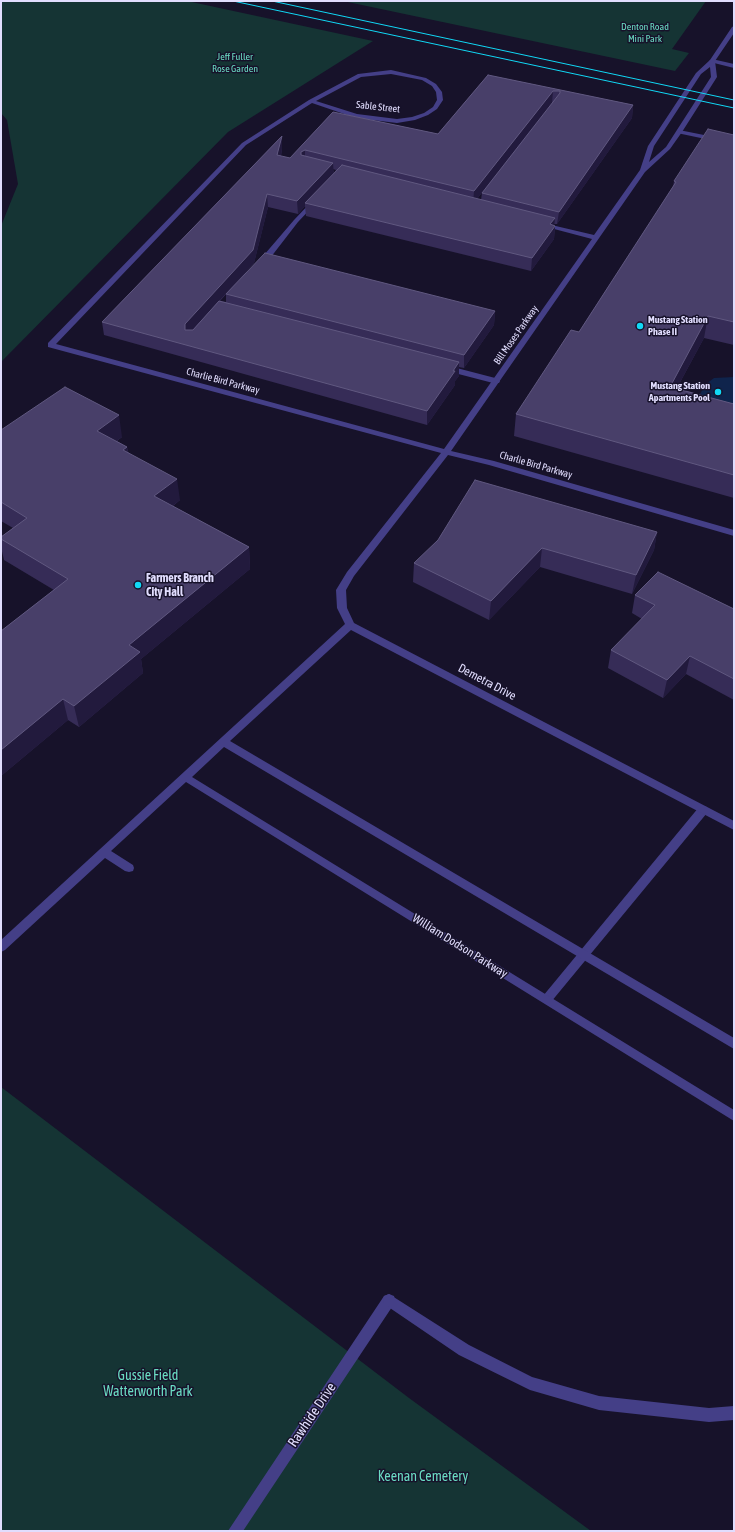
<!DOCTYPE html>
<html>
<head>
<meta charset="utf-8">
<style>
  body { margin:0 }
  #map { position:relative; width:735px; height:1532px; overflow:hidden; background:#17122a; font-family:"Asap Condensed",sans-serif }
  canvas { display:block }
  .frame { position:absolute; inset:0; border:2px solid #e1ddfe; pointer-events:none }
</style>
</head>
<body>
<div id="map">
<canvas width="735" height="1532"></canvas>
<div class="frame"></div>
</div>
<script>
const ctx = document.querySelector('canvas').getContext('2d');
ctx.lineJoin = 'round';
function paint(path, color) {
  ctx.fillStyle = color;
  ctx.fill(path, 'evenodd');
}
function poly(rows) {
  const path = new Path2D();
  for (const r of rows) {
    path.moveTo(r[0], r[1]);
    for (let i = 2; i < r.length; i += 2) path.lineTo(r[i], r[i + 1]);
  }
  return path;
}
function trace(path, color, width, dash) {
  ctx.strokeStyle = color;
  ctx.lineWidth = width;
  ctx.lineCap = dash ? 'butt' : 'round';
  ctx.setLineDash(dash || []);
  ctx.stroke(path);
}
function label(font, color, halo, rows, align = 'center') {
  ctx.font = font + ' "Asap Condensed",sans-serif';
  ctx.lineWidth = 3;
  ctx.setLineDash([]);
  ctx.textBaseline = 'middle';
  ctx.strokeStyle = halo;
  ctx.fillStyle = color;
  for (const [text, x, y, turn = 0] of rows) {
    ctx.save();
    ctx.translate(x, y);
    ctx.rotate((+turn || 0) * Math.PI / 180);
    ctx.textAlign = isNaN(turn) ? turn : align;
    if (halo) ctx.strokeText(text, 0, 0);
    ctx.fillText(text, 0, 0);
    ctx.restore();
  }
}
paint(poly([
  [1,1,187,1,373,41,228,132,1,362,1,226,18,184,7,120,1,113],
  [343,1,706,1,672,49,689,53,675,71],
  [1,1087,409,1398,591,1531,1,1531]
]), '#153434');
paint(poly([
  [734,377,734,405,708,399,700,394,706,384,714,378]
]), '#0f244c');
paint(poly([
  [712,59,734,64,734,68,710,62,709,61,712,59],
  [679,130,734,141,734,145,677,133,677,131,679,130],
  [314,200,316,201,316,203,298,222,264,266,258,266,258,262,294,220,312,201,314,200],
  [443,366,449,366,499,379,500,381,499,383,493,383,443,370,443,366],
  [703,806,707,807,708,810,707,813,551,1002,547,1004,543,1002,541,999,543,996,699,807,703,806],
  [389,1294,394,1296,395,1300,394,1304,243,1531,228,1531,384,1296,389,1294]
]), '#443f87');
paint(poly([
  [734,26,734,33,715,61,717,77,682,132,670,149,645,172,451,451,494,461,734,530,734,536,489,465,448,455,354,576,346,590,347,608,354,623,734,821,734,830,351,630,230,741,734,1038,734,1049,224,747,192,777,734,1110,734,1121,186,782,111,851,133,865,134,868,133,871,129,872,125,871,105,858,5,950,1,952,1,940,345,624,337,608,336,590,347,572,441,453,48,347,48,343,242,143,309,100,358,74,391,70,426,78,436,84,442,92,443,100,437,109,428,115,415,120,397,123,356,118,312,103,246,145,56,344,444,449,592,239,539,225,543,223,594,235,640,170,648,146,696,73,710,60,732,27,734,26],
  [710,67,711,77,666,147,649,162,654,146,701,74,710,67],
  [391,74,422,80,432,86,436,92,437,100,433,107,424,113,412,117,397,119,357,114,316,101,361,77,391,74],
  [389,1294,469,1345,532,1377,599,1396,709,1408,734,1406,734,1420,709,1422,599,1410,530,1390,459,1355,384,1304,383,1300,384,1296,389,1294]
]), '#443f87');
trace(poly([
  [233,1,734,108],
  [272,1,734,100]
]), '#11d8f5', 1);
paint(poly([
  [488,75,633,105,632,118,557,224,554,224,554,225,555,226,554,239,531,271,306,216,305,206,298,214,268,207,254,263,220,301,226,302,226,294,495,311,494,325,464,368,459,367,459,376,455,381,455,385,427,425,104,335,102,322,282,136,282,149,281,156,290,158,333,112,438,134],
  [552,103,553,103,482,193,481,200,477,199],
  [333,169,336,170,334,173],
  [734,135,734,345,704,338,677,388,734,404,734,498,514,436,516,414,579,332,673,187,674,181],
  [1,430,122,437,117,441,127,447,128,452,180,500,173,506,249,547,250,569,141,659,143,673,79,727,68,720,1,776,1,631,54,590,4,560,1,547,1,537,13,528,1,521],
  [657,532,654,550,632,594,540,567,489,620,413,582,414,563],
  [635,595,734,609,734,700,686,674,663,698,608,668,611,650,642,619,632,613]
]), '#362c57');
paint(poly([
  [553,91,552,103,473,204,474,191],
  [633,105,632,118,557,224,559,212],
  [282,136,282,149,278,168,277,155],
  [305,150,305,163,301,165,301,152],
  [333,163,334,176,305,203,305,206,298,214,297,201],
  [267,194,268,207,254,263,186,337,185,330,185,324],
  [555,218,554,228,555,226,554,239,531,271,532,258,550,224],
  [495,311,494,325,464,368,464,355],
  [708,316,704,338,666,408,670,387],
  [459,362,459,376,455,381,455,385,427,425,427,411],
  [119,415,122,437,101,452,97,431],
  [127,447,130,468,123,450],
  [177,479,180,500,157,518,154,496],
  [657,532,654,550,632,594,636,575],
  [249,547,250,569,141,659,143,673,79,727,74,706,129,645],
  [542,548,540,567,489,620,491,601],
  [690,656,686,674,663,698,667,680],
  [63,699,68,720,1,776,1,750]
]), '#221a3d');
const building = poly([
  [488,75,633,105,559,212,482,193,560,93,560,91,553,91,474,191,305,150,301,152,301,155,333,163,297,201,267,194,253,250,185,324,185,330,193,330,219,301,459,362,453,371,455,371,427,411,102,322,282,136,277,155,290,158,333,112,438,134,488,75],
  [708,129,734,135,734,322,708,316,670,387,734,404,734,475,516,414,571,330,579,332,676,182,674,181,708,129],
  [342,165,555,218,550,224,555,226,532,258,305,203,342,165],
  [265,253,495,311,464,355,226,294,265,253],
  [65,387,119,415,97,431,127,447,123,450,177,479,154,496,249,547,129,645,140,652,74,706,63,699,1,750,1,631,68,579,1,539,1,537,27,518,1,502,1,430,65,387],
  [475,480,657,532,636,575,542,548,491,601,414,563,438,540,475,480],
  [658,572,734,609,734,679,690,656,667,680,611,650,655,605,635,595,658,572]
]);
paint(building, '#483f69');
trace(building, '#605880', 1);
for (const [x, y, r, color] of [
  [640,326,4,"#11d8f5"],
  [718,392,4,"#11d8f5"],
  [138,585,4,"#11d8f5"]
]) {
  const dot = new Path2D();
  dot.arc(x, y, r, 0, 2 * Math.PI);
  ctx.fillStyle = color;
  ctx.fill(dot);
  trace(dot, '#17122a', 1.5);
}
label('10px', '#6adcc3', '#17122a', [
  ["Denton Road",645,27],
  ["Mini Park",645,39],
  ["Jeff Fuller",235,57],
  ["Rose Garden",235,69]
]);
label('10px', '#e1ddfe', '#17122a', [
  ["Sable Street",378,107,6],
  ["Bill Moses Parkway",516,335,-55],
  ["Charlie Bird Parkway",223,381,15],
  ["Charlie Bird Parkway",536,465,16]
]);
label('bold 10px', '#e1ddfe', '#17122a', [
  ["Mustang Station",648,320],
  ["Phase II",648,332],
  ["Mustang Station",710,386,"right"],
  ["Apartments Pool",710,398,"right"]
], 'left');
label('bold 12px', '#e1ddfe', '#17122a', [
  ["Farmers Branch",146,578],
  ["City Hall",146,592]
], 'left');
label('12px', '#e1ddfe', '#17122a', [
  ["Demetra Drive",487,682,28],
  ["William Dodson Parkway",460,946,32]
]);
label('14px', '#6adcc3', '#17122a', [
  ["Gussie Field",148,1376],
  ["Watterworth Park",148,1392],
  ["Keenan Cemetery",423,1477]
]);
label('14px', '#e1ddfe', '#17122a', [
  ["Rawhide Drive",312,1415,-56]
]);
</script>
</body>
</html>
